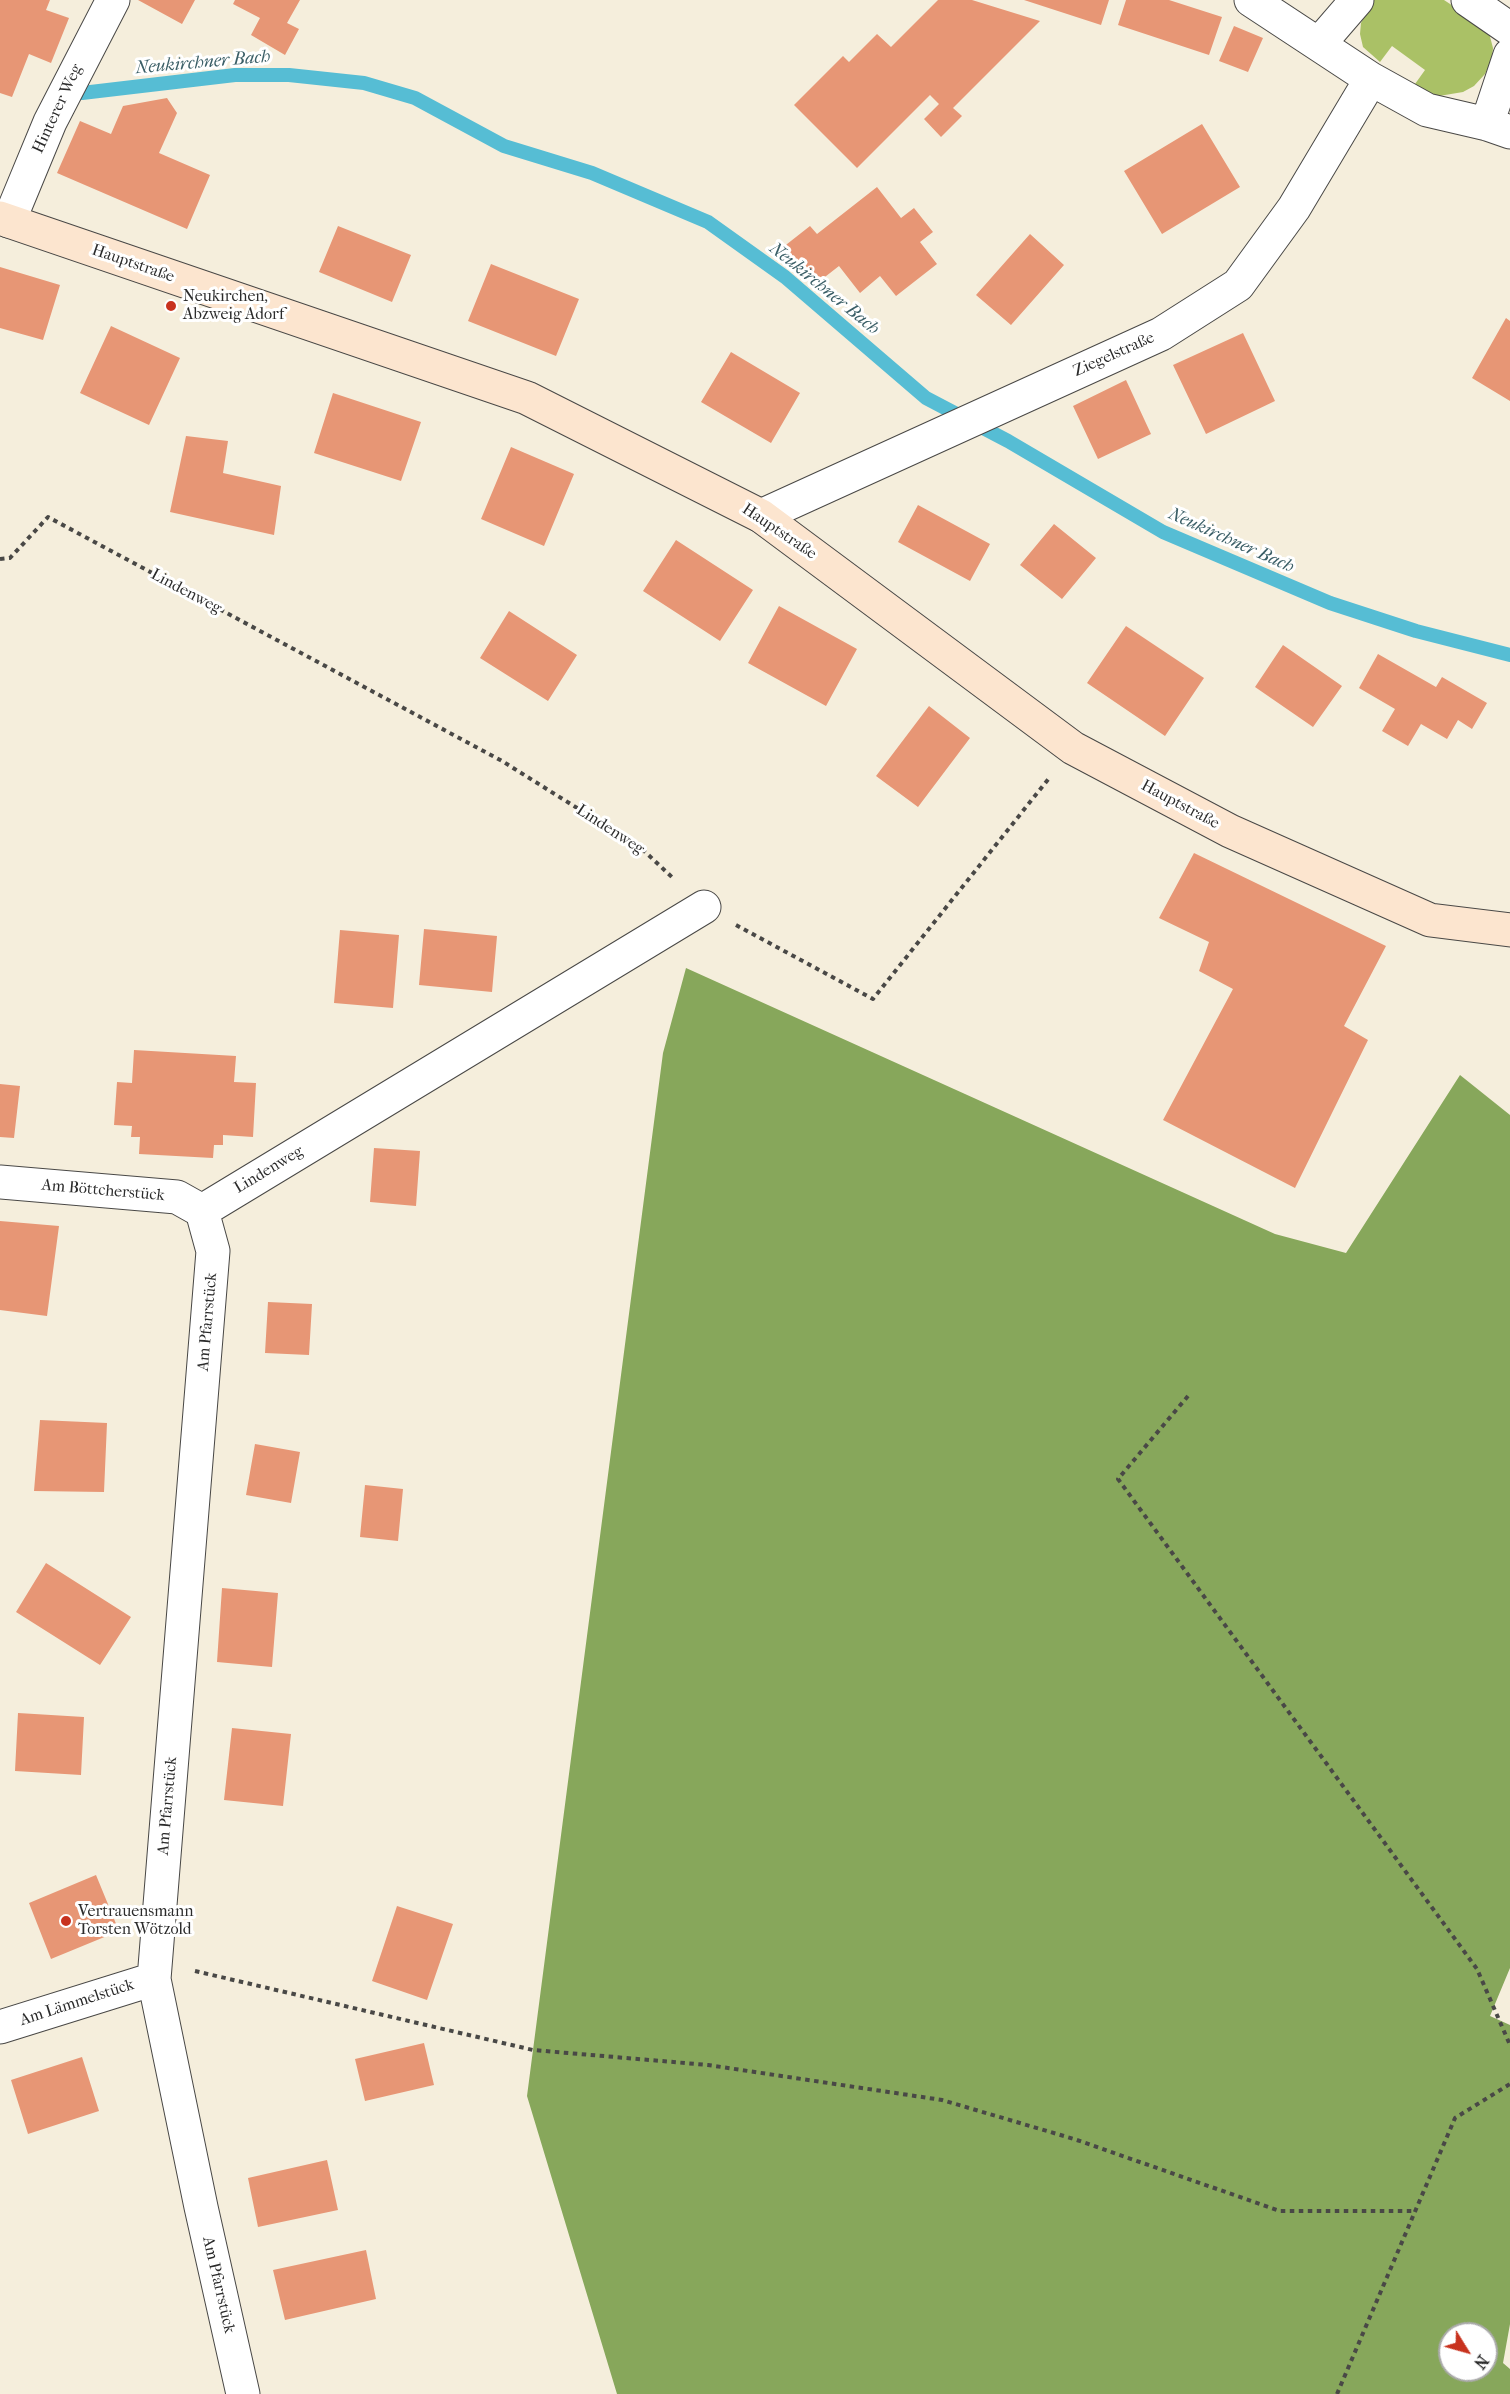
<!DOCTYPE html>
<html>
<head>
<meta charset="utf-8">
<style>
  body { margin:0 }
  #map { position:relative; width:1510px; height:2394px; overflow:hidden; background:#f5eedc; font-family:"IM FELL French Canon",serif }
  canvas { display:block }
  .north { position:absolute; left:1438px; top:2322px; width:60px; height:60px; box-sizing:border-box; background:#fff; border:2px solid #aaa; border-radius:50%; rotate:127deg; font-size:16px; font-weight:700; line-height:24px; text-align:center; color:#2b2b2b }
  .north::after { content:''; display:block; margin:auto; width:21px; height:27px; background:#c8321e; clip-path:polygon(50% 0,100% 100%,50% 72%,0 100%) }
</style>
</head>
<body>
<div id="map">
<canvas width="1510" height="2394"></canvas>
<div class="north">N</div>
</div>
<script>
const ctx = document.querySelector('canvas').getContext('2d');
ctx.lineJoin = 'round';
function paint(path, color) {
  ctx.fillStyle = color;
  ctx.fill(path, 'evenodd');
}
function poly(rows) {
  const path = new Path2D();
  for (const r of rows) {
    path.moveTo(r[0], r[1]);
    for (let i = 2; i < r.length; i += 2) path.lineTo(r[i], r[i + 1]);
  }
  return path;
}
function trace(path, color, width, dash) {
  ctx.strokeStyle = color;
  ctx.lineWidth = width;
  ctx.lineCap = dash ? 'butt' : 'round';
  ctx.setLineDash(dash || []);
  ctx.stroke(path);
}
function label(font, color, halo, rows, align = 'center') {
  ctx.font = font + ' "IM FELL French Canon",serif';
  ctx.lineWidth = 6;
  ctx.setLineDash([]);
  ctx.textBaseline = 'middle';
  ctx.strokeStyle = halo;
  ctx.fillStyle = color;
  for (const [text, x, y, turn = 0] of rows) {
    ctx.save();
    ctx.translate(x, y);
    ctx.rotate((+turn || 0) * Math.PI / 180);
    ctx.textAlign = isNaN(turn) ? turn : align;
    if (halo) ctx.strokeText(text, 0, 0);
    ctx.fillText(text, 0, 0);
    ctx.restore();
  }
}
paint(poly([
  [1373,0,1444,0,1488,29,1493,48,1492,59,1485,74,1474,86,1463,92,1439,96,1425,91,1415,84,1425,70,1392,46,1380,62,1363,47,1360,34,1361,23]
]), '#aac166');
paint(poly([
  [686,968,1275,1234,1346,1253,1460,1075,1510,1115,1510,1968,1490,2016,1510,2025,1510,2324,1503,2363,1510,2369,1510,2394,617,2394,527,2096,663,1053],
  [1450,2334,1486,2334,1486,2370,1450,2370]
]), '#87a75b');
trace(poly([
  [82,93,235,75,289,75,364,83,415,98,504,146,592,173,708,222,785,277,926,398,1008,441,1163,532,1330,603,1416,631,1510,655]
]), '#56bdd4', 14);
paint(poly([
  [0,0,50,0,46,10,69,18,51,63,29,54,12,97,0,93],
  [138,0,195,0,182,24],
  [235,0,300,0,287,23,299,29,285,55,251,35,260,18,233,4],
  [938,0,972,0,1040,21,953,108,962,116,941,137,924,119,939,104,930,95,857,168,794,105,843,56,849,62,877,34,891,47],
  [1024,0,1109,0,1101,25],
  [1126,0,1169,0,1222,17,1209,55,1118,25],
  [1234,26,1263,38,1248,72,1219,61],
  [167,98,177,113,159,153,210,175,187,229,57,173,80,121,111,134,123,106],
  [1202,124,1240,187,1162,234,1124,171],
  [877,187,901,218,914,208,933,232,920,242,937,264,896,296,880,276,860,293,839,266,812,287,782,248,810,226,817,234],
  [338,226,411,255,392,302,319,272],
  [1030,234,1064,265,1011,325,976,295],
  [491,264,579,299,556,356,468,321],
  [0,267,60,285,43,340,0,328],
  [1506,318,1510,321,1510,401,1472,378],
  [111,326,180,358,149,425,80,393],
  [1243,333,1275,401,1206,434,1173,365],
  [731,352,800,393,771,443,701,402],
  [1126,380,1151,434,1098,459,1073,406],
  [333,393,421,422,401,481,314,453],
  [186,436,228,441,223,473,281,486,274,535,170,512],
  [511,447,574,474,544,546,481,519],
  [918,505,990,544,970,581,898,542],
  [1054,524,1096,558,1062,599,1020,565],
  [676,540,753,590,720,641,643,591],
  [779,606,857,649,826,706,748,663],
  [509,611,577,655,548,701,480,658],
  [1126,626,1204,678,1165,736,1087,683],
  [1283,645,1342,686,1313,727,1255,687],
  [1378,654,1436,687,1442,677,1487,703,1472,729,1458,720,1447,739,1421,724,1408,746,1382,731,1395,709,1359,688],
  [929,706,970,738,918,807,876,776],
  [1194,853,1386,946,1344,1026,1368,1040,1295,1188,1163,1120,1233,989,1199,971,1209,942,1159,918],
  [424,929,497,936,492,992,419,985],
  [340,930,399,935,393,1008,334,1003],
  [134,1050,236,1056,234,1082,256,1083,253,1137,223,1135,223,1145,214,1145,213,1158,139,1154,140,1137,131,1137,132,1126,114,1125,117,1082,132,1083],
  [0,1084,20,1086,14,1138,0,1137],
  [374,1148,420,1151,416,1206,370,1202],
  [0,1221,59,1226,47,1316,0,1310],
  [268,1302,312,1304,309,1355,265,1353],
  [40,1420,107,1423,104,1492,34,1491],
  [255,1444,300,1452,291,1503,246,1495],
  [365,1485,403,1489,398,1541,360,1537],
  [46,1563,131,1617,100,1665,16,1612],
  [222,1588,278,1593,272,1667,217,1662],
  [18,1713,84,1717,81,1775,15,1771],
  [232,1728,291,1734,283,1806,224,1800],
  [96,1875,119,1931,51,1959,29,1903],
  [397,1906,453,1924,427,2000,372,1981],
  [424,2043,434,2085,365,2101,355,2059],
  [82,2057,99,2111,28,2134,11,2080],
  [327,2160,338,2210,258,2227,248,2178],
  [366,2250,376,2299,285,2320,273,2270]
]), '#e79675');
const street = poly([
  [1251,0,1371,79,1427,110,1487,124,1510,132],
  [1468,0,1510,29],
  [1319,44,1357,0],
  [1487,124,1510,55],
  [9,221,50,122,113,0],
  [761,516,1161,334,1238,285,1294,208,1371,79],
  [0,1182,177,1197,202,1211],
  [202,1211,213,1251,154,1979,201,2207,243,2394],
  [202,1211,704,907],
  [0,2027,154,1979]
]);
const secondary = poly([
  [0,218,527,398,761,516,1073,748,1230,831,1430,920,1510,930]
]);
trace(street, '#494846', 35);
trace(secondary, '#494846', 35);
trace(poly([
  [0,559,10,558,48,517,502,761,641,848,675,880],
  [736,925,873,999,1050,777],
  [1188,1396,1118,1479,1477,1969,1510,2045],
  [195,1971,533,2050,708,2065,942,2100,1074,2139,1280,2211,1415,2211],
  [1337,2394,1455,2118,1510,2084]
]), '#494846', 4, [4.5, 4.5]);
trace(street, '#fff', 33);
trace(secondary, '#fce5cf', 33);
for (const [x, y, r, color] of [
  [171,306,6,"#c8321e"],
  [66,1921,6,"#c8321e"]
]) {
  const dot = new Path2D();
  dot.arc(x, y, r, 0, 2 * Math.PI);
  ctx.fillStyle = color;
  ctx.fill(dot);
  trace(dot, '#fff', 2);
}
label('16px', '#2b2b2b', '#fff', [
  ["Hinterer Weg",58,109,-65],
  ["Hauptstraße",133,264,19],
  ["Ziegelstraße",1114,355,-24],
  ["Hauptstraße",779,532,34],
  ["Lindenweg",186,592,28],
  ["Hauptstraße",1180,805,28],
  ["Lindenweg",610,830,33],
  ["Lindenweg",269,1170,-31],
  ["Am Böttcherstück",103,1191,5],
  ["Am Pfarrstück",208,1322,-85],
  ["Am Pfarrstück",168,1806,-85],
  ["Am Lämmelstück",77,2003,-18],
  ["Am Pfarrstück",218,2285,77]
]);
label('16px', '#2b2b2b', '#fff', [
  ["Neukirchen,",183,297],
  ["Abzweig Adorf",183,315],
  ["Vertrauensmann",78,1912],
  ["Torsten Wötzold",78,1930]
], 'left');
label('italic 18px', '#3a5e66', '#fff', [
  ["Neukirchner Bach",203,63,-5],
  ["Neukirchner Bach",824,289,39],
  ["Neukirchner Bach",1231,541,24]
]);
</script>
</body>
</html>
